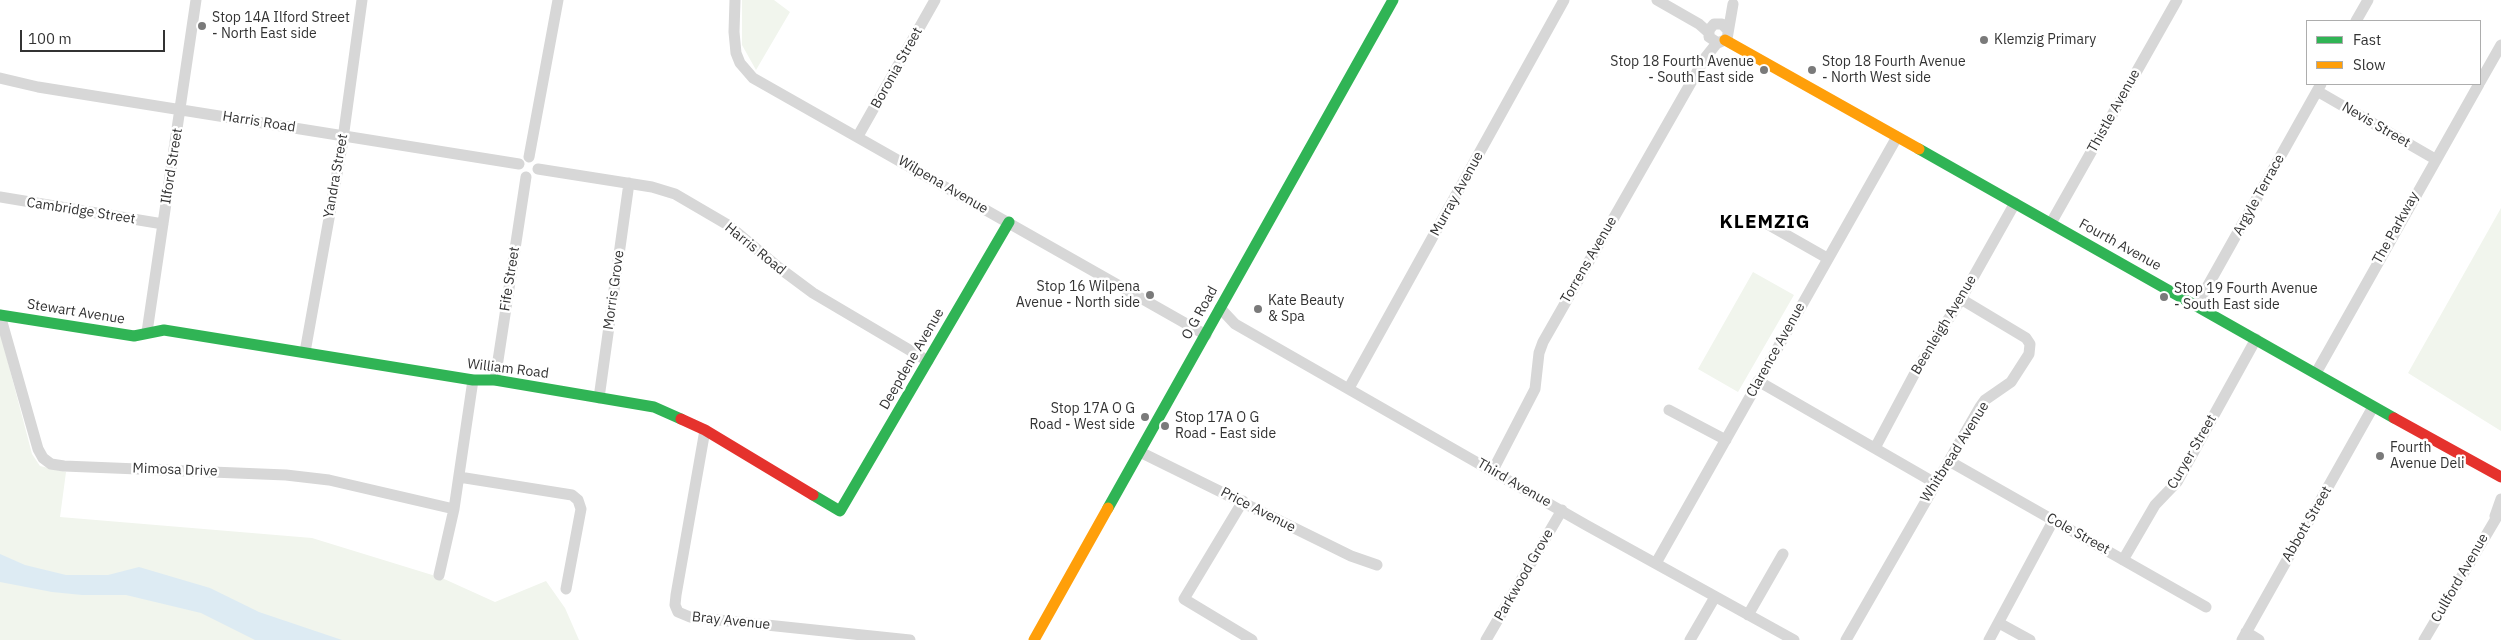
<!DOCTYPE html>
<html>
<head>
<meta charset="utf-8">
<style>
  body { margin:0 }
  #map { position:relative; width:2501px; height:640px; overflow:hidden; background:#fff; font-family:"IBM Plex Sans",sans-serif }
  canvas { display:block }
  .legend { position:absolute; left:2306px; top:20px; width:175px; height:65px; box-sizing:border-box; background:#fff; border:1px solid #adadad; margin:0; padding:6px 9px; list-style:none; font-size:15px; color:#333 }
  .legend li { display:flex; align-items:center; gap:10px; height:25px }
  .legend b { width:25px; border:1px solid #adadad }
  .scale { position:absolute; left:20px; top:30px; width:145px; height:22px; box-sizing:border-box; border:2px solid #333; border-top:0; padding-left:6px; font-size:15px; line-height:18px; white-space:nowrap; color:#333; -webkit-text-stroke:4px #fff; paint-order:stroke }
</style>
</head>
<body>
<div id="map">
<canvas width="2501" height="640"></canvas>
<ul class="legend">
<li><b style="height:6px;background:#30b455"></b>Fast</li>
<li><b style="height:6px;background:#ff9f0a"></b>Slow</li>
</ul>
<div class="scale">100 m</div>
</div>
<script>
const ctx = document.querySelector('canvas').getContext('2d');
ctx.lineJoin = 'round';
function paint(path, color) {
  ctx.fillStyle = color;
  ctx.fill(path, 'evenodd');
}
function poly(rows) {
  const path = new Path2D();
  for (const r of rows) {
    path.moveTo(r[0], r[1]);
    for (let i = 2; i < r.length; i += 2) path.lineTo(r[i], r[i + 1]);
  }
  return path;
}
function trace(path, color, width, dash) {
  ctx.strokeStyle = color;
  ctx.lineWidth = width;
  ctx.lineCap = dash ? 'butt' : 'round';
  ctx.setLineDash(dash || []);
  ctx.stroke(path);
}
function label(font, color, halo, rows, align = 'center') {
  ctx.font = font + ' "IBM Plex Sans",sans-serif';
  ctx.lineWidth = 5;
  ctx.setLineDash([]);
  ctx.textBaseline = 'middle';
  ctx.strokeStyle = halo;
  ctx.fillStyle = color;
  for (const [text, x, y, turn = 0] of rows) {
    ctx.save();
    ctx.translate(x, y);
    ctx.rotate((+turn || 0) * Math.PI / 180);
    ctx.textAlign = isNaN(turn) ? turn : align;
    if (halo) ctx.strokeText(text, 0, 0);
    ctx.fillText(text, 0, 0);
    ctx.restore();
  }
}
paint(poly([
  [742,0,774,0,790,12,756,70,742,45],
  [2501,208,2501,431,2408,373],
  [1753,272,1794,295,1738,392,1698,369],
  [0,332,32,454,40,466,66,472,60,517,312,538,442,578,495,602,546,581,565,608,579,640,0,640]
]), '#f1f5ed');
paint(poly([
  [0,554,25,565,66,575,108,575,139,567,210,588,259,612,342,640,255,640,201,613,126,595,82,595,52,592,0,582]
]), '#ddebf3');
trace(poly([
  [735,0,734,32,736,53,740,63,753,78,1206,335],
  [1657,0,1699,24,1708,32],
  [2356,21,2368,0],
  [1727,29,1722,24,1714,24,1709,30,1709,37,1718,43,1727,39,1733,4],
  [0,78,38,87,519,164],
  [2480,82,2501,45],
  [2317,91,2435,159],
  [858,136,935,0],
  [529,157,558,0],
  [538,169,652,187,675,194,728,225,778,267,813,293,928,361],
  [0,197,163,224],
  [2051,223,2177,0],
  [1769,225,1827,258],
  [2197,305,2321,84],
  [1220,308,1235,324,1586,525,1794,640],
  [0,315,38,449,43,458,51,464,64,466,286,475,329,480,454,509],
  [147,332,196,0],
  [305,352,342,146,362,0],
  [2316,373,2479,84],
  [495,380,526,177],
  [1758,381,1935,483],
  [1349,388,1564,0],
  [599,398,629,183],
  [1669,410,1726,440],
  [705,430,676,595,675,605,678,612,690,617,910,640],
  [1875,448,1916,371,1961,299,2015,203],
  [1140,452,1351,556,1377,565],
  [1949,461,2206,607],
  [1493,470,1535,389,1539,353,1543,342,1705,58,1717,43],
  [459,477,572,495,578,500,581,509,566,589],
  [1243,501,1184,599,1252,640],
  [2495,516,2501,499],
  [2123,560,2155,505,2177,482,2256,339],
  [1656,563,1897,137],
  [439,575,454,509,473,380],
  [1748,615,1783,554],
  [1999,623,2030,640],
  [2246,632,2259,640],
  [1486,640,1562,510],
  [1690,640,1715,597],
  [1846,640,1980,407,1985,400,2011,382,2029,354,2030,344,2026,338,1961,299],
  [1989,640,2053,521],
  [2242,640,2373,407],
  [2424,640,2501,510]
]), '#d7d7d7', 11);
trace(poly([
  [1919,149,2394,418],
  [0,315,134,336,164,330,473,380,495,380,654,407,681,419],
  [813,495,840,511,1009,222],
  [1108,508,1393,0]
]), '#30b455', 11);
trace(poly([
  [1725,40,1919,149],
  [1034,640,1108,508]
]), '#ff9f0a', 11);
trace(poly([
  [2394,418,2501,477],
  [681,419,705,430,813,495]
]), '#e5322d', 11);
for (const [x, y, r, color] of [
  [202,26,5,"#7a7a7a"],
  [1984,40,5,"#7a7a7a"],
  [1764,70,5,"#7a7a7a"],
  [1812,70,5,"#7a7a7a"],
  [1150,295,5,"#7a7a7a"],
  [2164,297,5,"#7a7a7a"],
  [1258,309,5,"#7a7a7a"],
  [1145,417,5,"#7a7a7a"],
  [1165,426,5,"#7a7a7a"],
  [2380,456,5,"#7a7a7a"]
]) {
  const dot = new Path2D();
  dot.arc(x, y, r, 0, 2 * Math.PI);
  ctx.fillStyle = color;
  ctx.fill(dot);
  trace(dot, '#fff', 2);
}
label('14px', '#333', '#fff', [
  ["Stop 14A Ilford Street",212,18],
  ["- North East side",212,34],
  ["Klemzig Primary",1994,40],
  ["Stop 18 Fourth Avenue",1754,62,"right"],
  ["- South East side",1754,78,"right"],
  ["Stop 18 Fourth Avenue",1822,62],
  ["- North West side",1822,78],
  ["Stop 16 Wilpena",1140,287,"right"],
  ["Avenue - North side",1140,303,"right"],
  ["Stop 19 Fourth Avenue",2174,289],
  ["- South East side",2174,305],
  ["Kate Beauty",1268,301],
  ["& Spa",1268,317],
  ["Stop 17A O G",1135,409,"right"],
  ["Road - West side",1135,425,"right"],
  ["Stop 17A O G",1175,418],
  ["Road - East side",1175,434],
  ["Fourth",2390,448],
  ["Avenue Deli",2390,464]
], 'left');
label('14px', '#333', '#fff', [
  ["Boronia Street",897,68,-61],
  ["Thistle Avenue",2114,111,-61],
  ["Harris Road",259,122,9],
  ["Nevis Street",2376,125,30],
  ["Ilford Street",172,166,-81],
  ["Yandra Street",336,176,-80],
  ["Wilpena Avenue",943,185,30],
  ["Murray Avenue",1457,194,-61],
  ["Argyle Terrace",2259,195,-61],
  ["Cambridge Street",81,211,9],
  ["The Parkway",2396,228,-61],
  ["Fourth Avenue",2120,245,29],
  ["Harris Road",755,249,39],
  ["Torrens Avenue",1589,260,-60],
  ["Fife Street",510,279,-81],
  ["Morris Grove",614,290,-82],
  ["Stewart Avenue",76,312,9],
  ["O G Road",1200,313,-61],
  ["Beenleigh Avenue",1944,325,-59],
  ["Clarence Avenue",1776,350,-61],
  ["Deepdene Avenue",912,359,-60],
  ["William Road",508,369,7],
  ["Whitbread Avenue",1955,452,-58],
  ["Curyer Street",2192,452,-60],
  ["Mimosa Drive",175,470,2],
  ["Third Avenue",1514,483,30],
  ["Price Avenue",1258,510,27],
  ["Abbott Street",2307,524,-60],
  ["Cole Street",2078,534,29],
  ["Parkwood Grove",1524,575,-60],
  ["Cullford Avenue",2460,578,-60],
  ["Bray Avenue",731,621,6]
]);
ctx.letterSpacing = '1px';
label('bold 19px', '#000', '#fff', [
  ["KLEMZIG",1765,223]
]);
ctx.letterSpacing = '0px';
</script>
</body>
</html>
